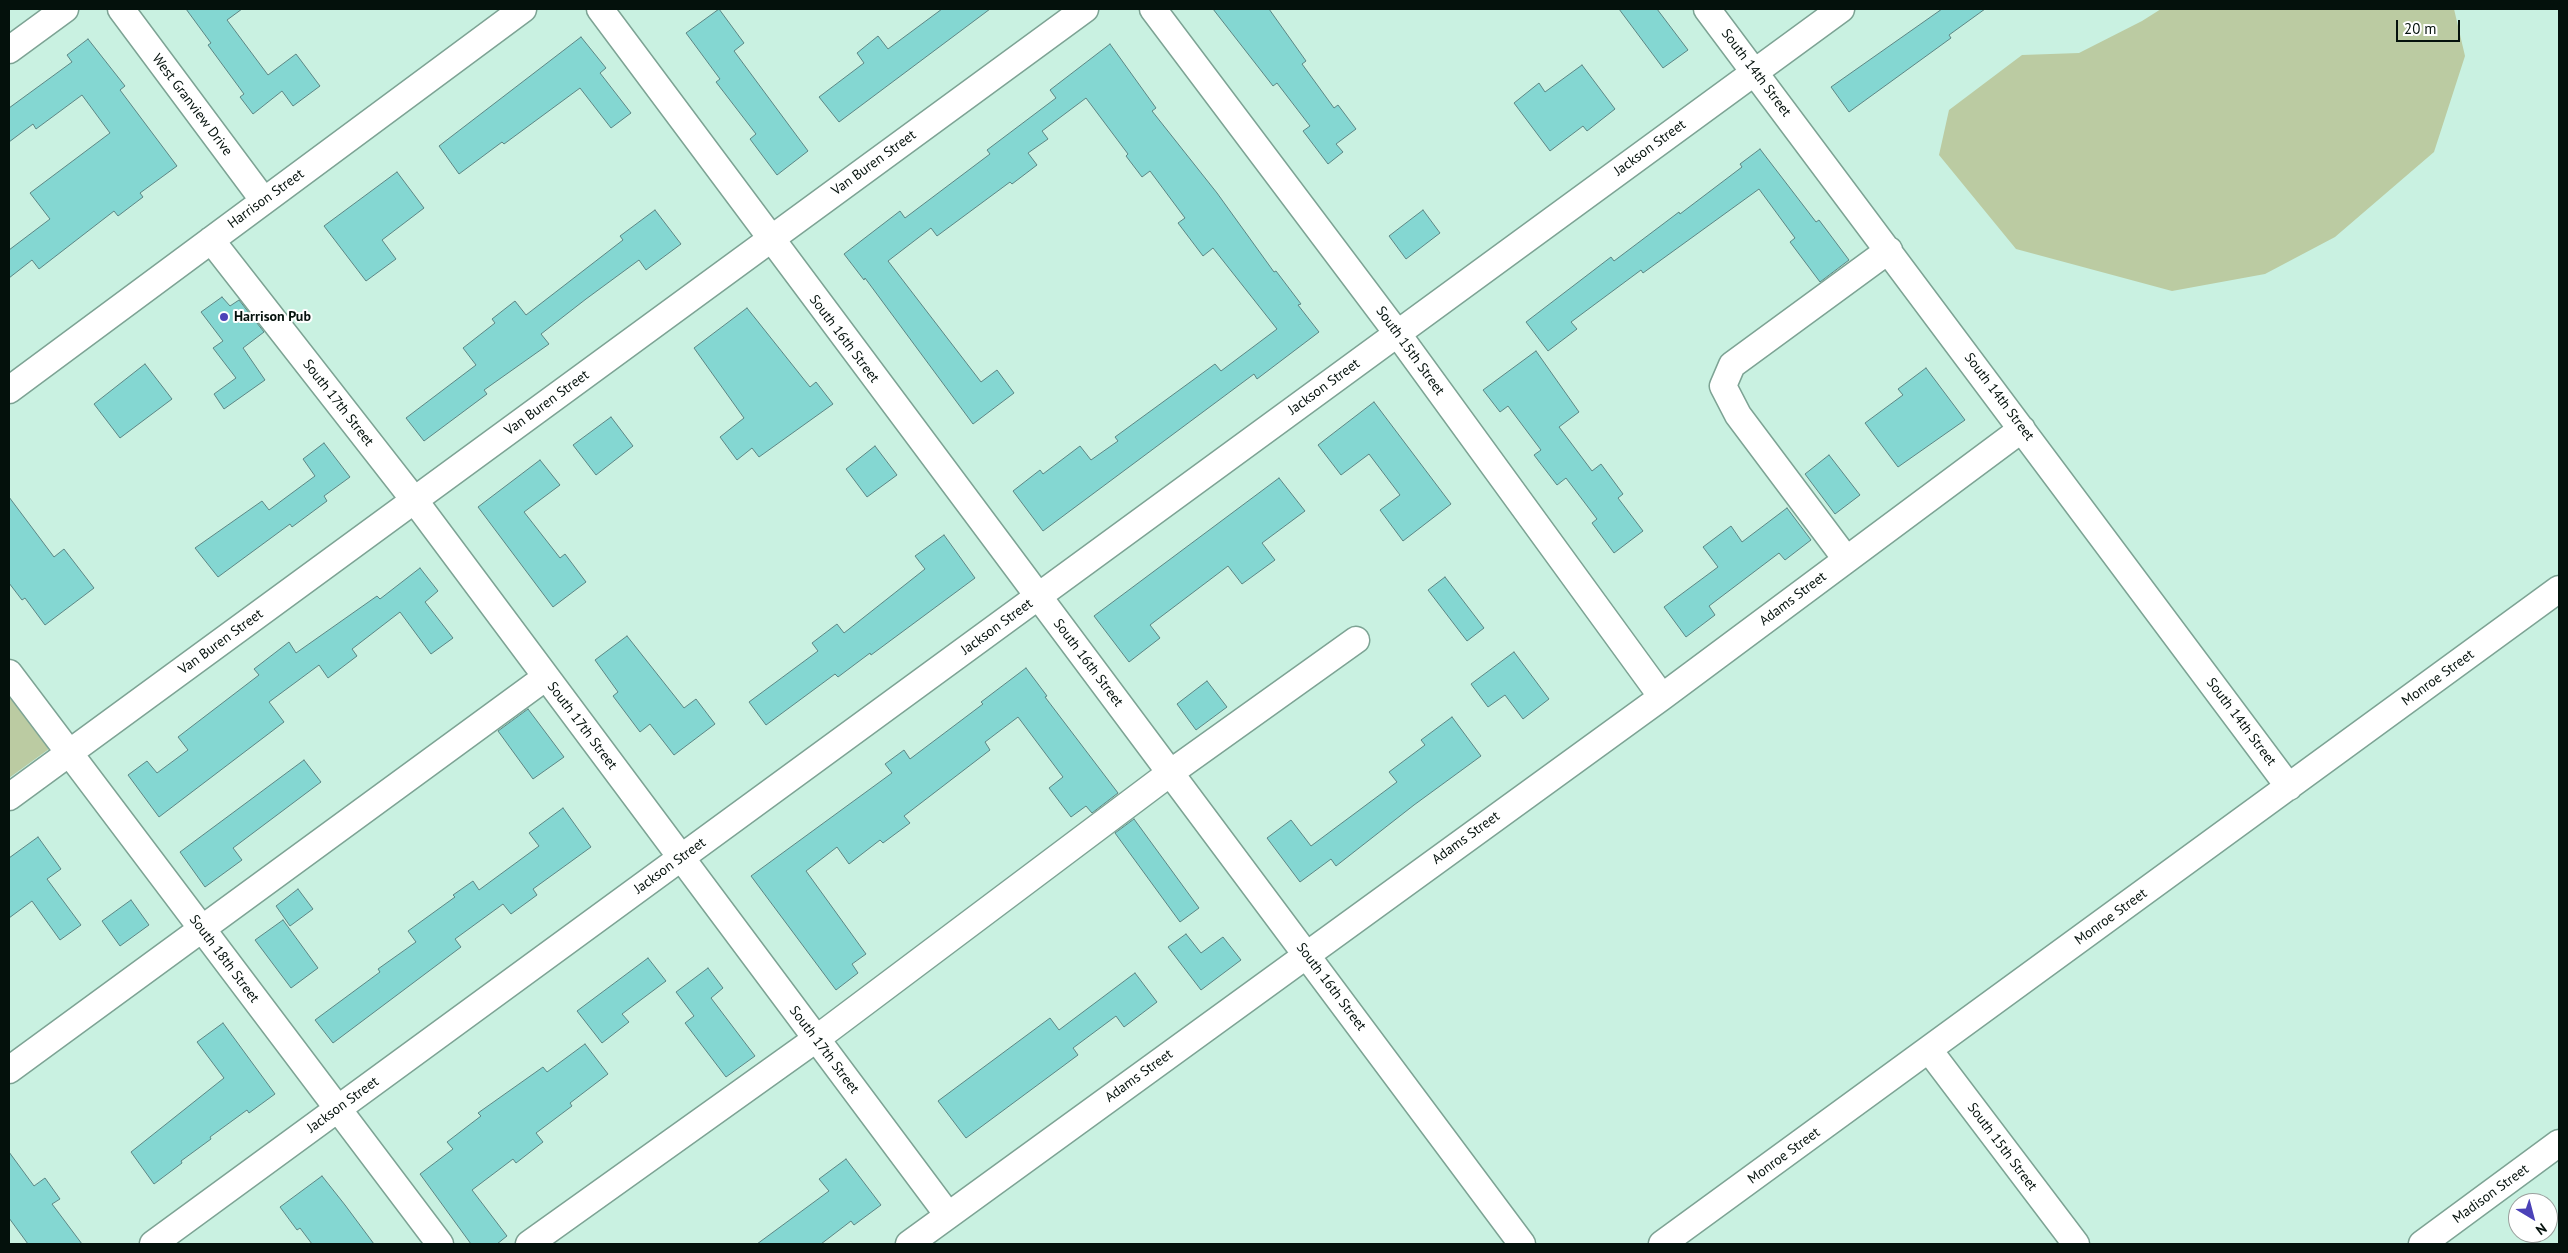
<!DOCTYPE html>
<html>
<head>
<meta charset="utf-8">
<style>
  body { margin:0 }
  #map { position:relative; width:2568px; height:1253px; overflow:hidden; background:#c9f1e1; font-family:"PT Sans",sans-serif }
  canvas { display:block }
  .frame { position:absolute; inset:0; border:10px solid #04110c; pointer-events:none }
  .north { position:absolute; left:2508px; top:1193px; width:50px; height:50px; box-sizing:border-box; background:#fff; border:1px solid #9ba09e; border-radius:50%; rotate:143deg; font-size:14px; font-weight:700; line-height:20px; text-align:center; color:#04110c }
  .north::after { content:''; display:block; margin:auto; width:18px; height:22px; background:#4b42b8; clip-path:polygon(50% 0,100% 100%,50% 72%,0 100%) }
  .scale { position:absolute; left:2396px; top:20px; width:64px; height:22px; box-sizing:border-box; border:2px solid #04110c; border-top:0; padding-left:6px; font-size:15px; line-height:18px; white-space:nowrap; color:#04110c; -webkit-text-stroke:4px #fff; paint-order:stroke }
</style>
</head>
<body>
<div id="map">
<canvas width="2568" height="1253"></canvas>
<div class="frame"></div>
<div class="north">N</div>
<div class="scale">20 m</div>
</div>
<script>
const ctx = document.querySelector('canvas').getContext('2d');
ctx.lineJoin = 'round';
function paint(path, color) {
  ctx.fillStyle = color;
  ctx.fill(path, 'evenodd');
}
function poly(rows) {
  const path = new Path2D();
  for (const r of rows) {
    path.moveTo(r[0], r[1]);
    for (let i = 2; i < r.length; i += 2) path.lineTo(r[i], r[i + 1]);
  }
  return path;
}
function trace(path, color, width, dash) {
  ctx.strokeStyle = color;
  ctx.lineWidth = width;
  ctx.lineCap = dash ? 'butt' : 'round';
  ctx.setLineDash(dash || []);
  ctx.stroke(path);
}
function label(font, color, halo, rows, align = 'center') {
  ctx.font = font + ' "PT Sans",sans-serif';
  ctx.lineWidth = 4;
  ctx.setLineDash([]);
  ctx.textBaseline = 'middle';
  ctx.strokeStyle = halo;
  ctx.fillStyle = color;
  for (const [text, x, y, turn = 0] of rows) {
    ctx.save();
    ctx.translate(x, y);
    ctx.rotate((+turn || 0) * Math.PI / 180);
    ctx.textAlign = isNaN(turn) ? turn : align;
    if (halo) ctx.strokeText(text, 0, 0);
    ctx.fillText(text, 0, 0);
    ctx.restore();
  }
}
paint(poly([
  [2161,9,2454,9,2465,56,2434,152,2335,237,2265,274,2172,291,2016,249,1939,155,1949,110,2022,55,2079,53,2142,21],
  [9,696,49,749,9,778]
]), '#bbcba2');
const building = poly([
  [186,9,242,9,227,20,268,75,296,54,320,86,293,106,282,91,253,114,240,97,244,94,208,45,211,43,186,9],
  [719,9,744,43,734,51,808,151,777,175,750,139,756,134,716,82,720,79,686,33,719,9],
  [942,9,990,9,839,122,819,97,864,63,857,53,878,36,888,49,942,9],
  [1213,9,1269,9,1306,61,1302,64,1334,108,1338,105,1356,129,1336,144,1343,152,1328,164,1303,131,1310,126,1277,83,1273,86,1213,9],
  [1619,9,1657,9,1688,50,1663,68,1619,9],
  [1942,9,1985,9,1949,35,1951,38,1849,112,1831,87,1942,9],
  [581,37,606,68,600,73,631,113,611,128,580,88,504,144,502,142,459,174,439,146,581,37],
  [88,39,125,86,120,90,177,166,140,193,143,197,118,216,114,211,39,269,32,260,9,278,9,250,50,219,30,193,110,133,82,95,36,129,33,124,9,142,9,108,72,62,67,55,88,39],
  [1110,44,1156,108,1152,111,1217,193,1274,272,1276,271,1301,304,1298,305,1319,332,1257,379,1254,374,1043,531,1013,491,1040,470,1043,474,1080,446,1091,460,1118,441,1115,437,1215,364,1221,371,1277,329,1213,248,1203,256,1178,223,1185,218,1150,171,1142,177,1126,156,1128,154,1086,98,1042,131,1048,139,1028,153,1037,165,1012,184,1010,182,937,236,931,228,888,261,981,382,997,370,1014,393,973,424,865,278,864,280,844,254,900,211,905,218,990,154,987,150,1056,98,1050,90,1110,44],
  [1582,65,1615,109,1587,131,1583,126,1550,151,1514,103,1539,83,1545,92,1582,65],
  [1760,149,1816,222,1819,220,1849,260,1820,282,1790,242,1795,238,1759,189,1643,273,1641,270,1571,322,1577,329,1548,351,1526,322,1611,257,1614,261,1679,212,1680,214,1742,167,1740,164,1760,149],
  [397,172,424,208,382,240,396,259,366,281,324,226,397,172],
  [655,210,681,244,646,270,639,260,586,299,541,334,549,344,484,390,487,394,424,441,406,418,476,365,463,348,495,323,492,319,515,301,526,315,623,240,620,236,655,210],
  [1423,210,1440,233,1406,259,1389,236,1423,210],
  [222,297,230,306,239,300,264,332,243,348,265,380,224,409,214,394,236,378,213,348,223,341,201,312,222,297],
  [747,308,810,387,816,382,833,404,759,457,752,448,737,460,720,437,744,418,694,348,747,308],
  [1536,351,1579,412,1559,427,1592,471,1601,464,1623,494,1618,498,1643,531,1614,553,1592,523,1597,519,1566,478,1557,485,1534,455,1541,450,1508,406,1500,412,1483,390,1536,351],
  [145,364,172,399,120,438,94,404,145,364],
  [1926,368,1965,420,1898,467,1865,423,1903,395,1898,389,1926,368],
  [1374,402,1451,504,1403,541,1380,510,1400,495,1369,454,1341,475,1318,445,1374,402],
  [611,417,633,446,596,475,573,445,611,417],
  [324,443,350,477,324,496,327,501,292,527,290,524,218,577,195,548,262,501,269,510,315,476,303,459,324,443],
  [875,446,897,475,867,497,846,469,875,446],
  [1829,455,1860,495,1835,514,1805,474,1829,455],
  [540,460,560,485,524,512,560,558,565,554,586,582,553,607,478,507,540,460],
  [1279,478,1305,511,1262,543,1275,560,1242,584,1228,566,1150,625,1160,638,1129,662,1094,616,1279,478],
  [9,497,54,557,64,549,94,588,45,625,25,598,22,600,9,583,9,497],
  [1787,508,1811,540,1785,560,1779,553,1709,606,1715,615,1686,637,1664,607,1718,567,1703,547,1731,526,1742,542,1787,508],
  [944,535,975,578,871,655,870,653,838,677,835,674,766,725,749,702,818,651,812,643,837,624,844,633,925,569,915,556,944,535],
  [420,568,438,591,425,602,453,638,431,654,400,612,352,649,357,656,328,678,319,665,269,702,284,722,159,817,128,775,147,761,157,773,188,750,178,737,259,675,254,669,289,642,296,653,377,596,380,599,420,568],
  [1445,577,1484,628,1467,641,1428,590,1445,577],
  [627,636,684,708,696,699,715,724,674,755,650,724,640,732,613,696,618,692,595,660,627,636],
  [1514,652,1549,699,1523,719,1505,695,1488,707,1471,684,1514,652],
  [1026,668,1047,696,1045,697,1118,793,1092,813,1086,806,1071,817,1049,788,1063,777,1018,717,985,742,990,750,904,816,910,823,883,843,880,840,849,864,837,847,806,871,866,954,852,964,858,973,836,990,751,876,892,773,885,764,904,750,910,759,983,704,981,702,1026,668],
  [1207,681,1227,707,1196,730,1177,704,1207,681],
  [528,709,564,757,533,779,498,731,528,709],
  [1452,717,1481,756,1414,805,1336,866,1331,859,1300,882,1267,838,1291,820,1311,846,1397,782,1389,772,1425,745,1421,740,1452,717],
  [304,760,321,782,233,848,242,860,205,887,180,852,304,760],
  [563,808,591,847,533,889,537,895,511,914,503,904,455,939,461,947,333,1043,315,1020,380,972,378,969,416,942,408,931,455,897,453,895,473,881,479,890,539,846,529,833,563,808],
  [1134,819,1199,908,1180,922,1115,833,1134,819],
  [38,837,61,869,47,879,81,925,60,940,32,901,9,918,9,858,38,837],
  [298,889,313,909,290,926,276,906,298,889],
  [131,900,149,925,120,946,102,921,131,900],
  [283,920,318,968,291,988,255,940,283,920],
  [1186,934,1201,953,1223,937,1241,960,1201,990,1168,947,1186,934],
  [648,958,666,981,622,1014,629,1022,602,1043,577,1011,648,958],
  [708,968,723,988,711,998,755,1056,726,1077,685,1023,694,1016,676,992,708,968],
  [1135,973,1157,1002,1124,1027,1116,1016,1073,1048,1078,1055,966,1138,938,1101,1050,1018,1059,1030,1135,973],
  [223,1023,275,1094,249,1113,247,1110,210,1137,211,1139,181,1161,182,1163,154,1184,131,1152,224,1078,197,1042,223,1023],
  [585,1044,608,1074,570,1103,572,1106,536,1133,543,1142,516,1163,513,1159,472,1190,507,1236,497,1244,471,1244,420,1174,453,1149,447,1142,481,1116,478,1113,543,1067,547,1072,585,1044],
  [9,1152,34,1186,45,1178,60,1199,52,1204,82,1244,28,1244,9,1218,9,1152],
  [846,1159,881,1205,854,1225,851,1221,821,1244,757,1244,829,1191,819,1179,846,1159],
  [322,1176,345,1205,374,1244,312,1244,300,1228,297,1230,280,1207,322,1176]
]);
paint(building, '#84d7d2');
trace(building, '#5c8684', 1);
const minor = poly([
  [121,9,264,201],
  [600,9,1522,1244],
  [1153,9,1397,333,1662,697],
  [1707,9,2289,787],
  [9,50,65,9],
  [211,240,415,501,948,1215],
  [9,390,523,9],
  [1846,559,1738,415,1723,386,1732,365,1889,250],
  [9,673,440,1244],
  [9,797,1085,9],
  [1929,1050,2076,1244],
  [9,1070,546,677],
  [153,1244,1841,9],
  [529,1244,816,1039,1170,773,1356,640],
  [909,1244,1662,697,2022,429],
  [1662,1244,2559,589],
  [2422,1244,2559,1143]
]);
trace(minor, '#7da394', 29);
trace(minor, '#fff', 26);
for (const [x, y, r, color] of [
  [224,317,5,"#4b42b8"]
]) {
  const dot = new Path2D();
  dot.arc(x, y, r, 0, 2 * Math.PI);
  ctx.fillStyle = color;
  ctx.fill(dot);
  trace(dot, '#fff', 2);
}
label('14px', '#04110c', '#fff', [
  ["South 14th Street",1756,73,53],
  ["West Granview Drive",192,105,53],
  ["Jackson Street",1650,148,-36],
  ["Van Buren Street",874,163,-36],
  ["Harrison Street",266,199,-36],
  ["South 16th Street",844,339,53],
  ["South 15th Street",1410,351,54],
  ["Jackson Street",1324,387,-36],
  ["South 14th Street",1999,397,53],
  ["South 17th Street",338,403,52],
  ["Van Buren Street",547,403,-36],
  ["Adams Street",1793,599,-37],
  ["Jackson Street",997,627,-36],
  ["Van Buren Street",221,642,-36],
  ["South 16th Street",1088,663,53],
  ["Monroe Street",2438,678,-36],
  ["South 14th Street",2241,722,53],
  ["South 17th Street",582,726,53],
  ["Adams Street",1466,838,-36],
  ["Jackson Street",670,866,-36],
  ["Monroe Street",2111,917,-36],
  ["South 18th Street",224,959,53],
  ["South 16th Street",1331,987,53],
  ["South 17th Street",824,1050,53],
  ["Adams Street",1139,1076,-36],
  ["Jackson Street",343,1105,-36],
  ["South 15th Street",2002,1147,53],
  ["Monroe Street",1784,1156,-36],
  ["Madison Street",2491,1194,-36]
]);
label('bold 14px', '#04110c', '#fff', [
  ["Harrison Pub",234,317]
], 'left');
</script>
</body>
</html>
